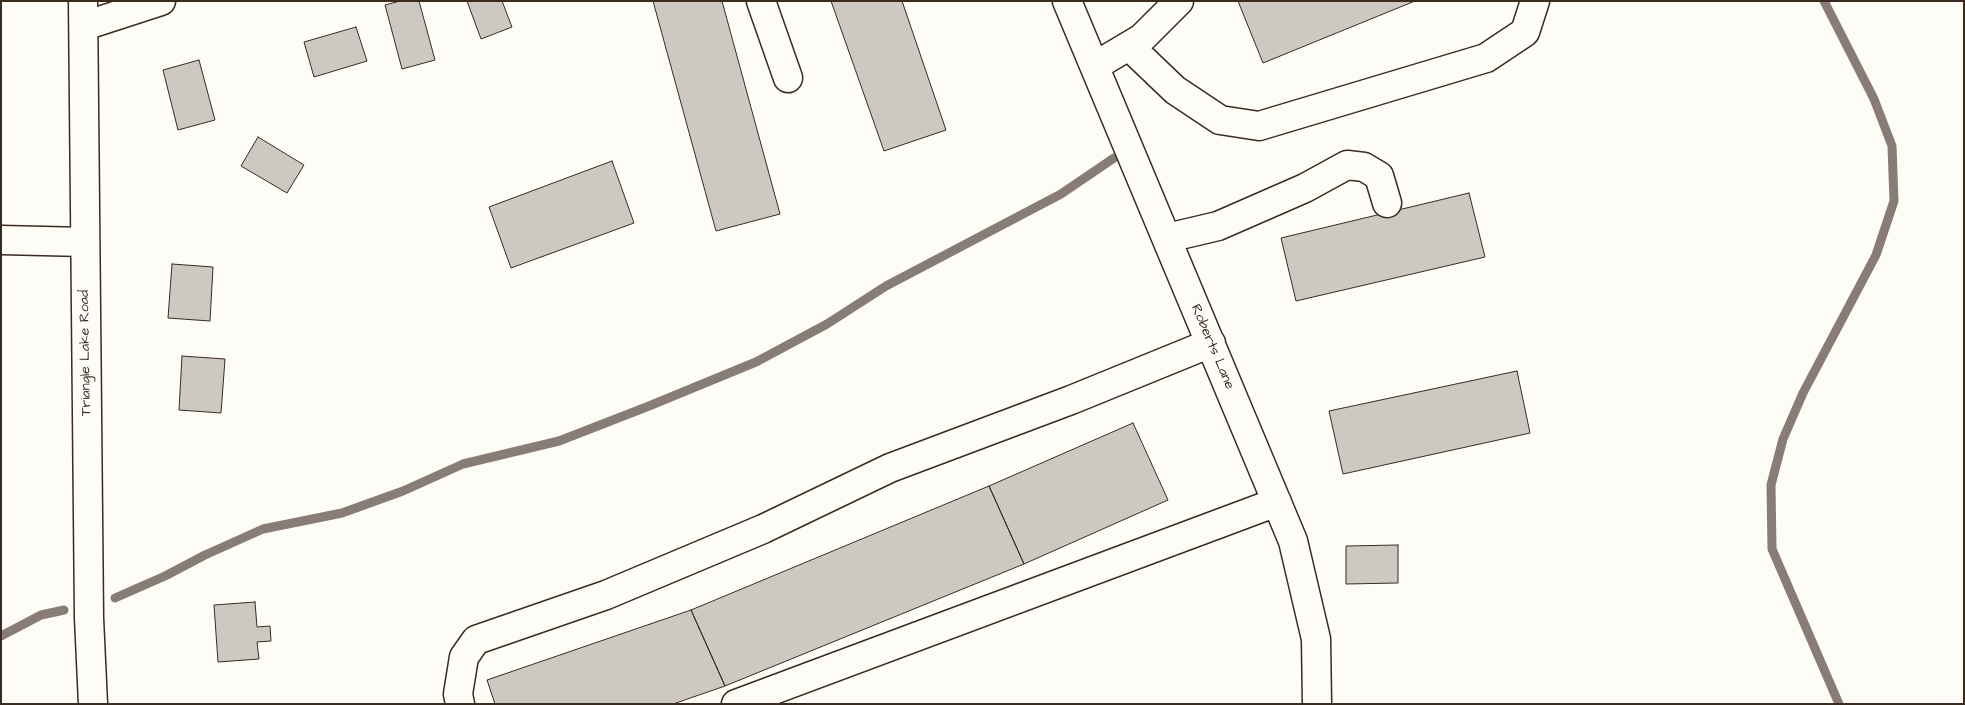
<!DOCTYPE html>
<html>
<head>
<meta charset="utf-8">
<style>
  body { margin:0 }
  #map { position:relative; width:1965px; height:705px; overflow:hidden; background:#fdfcf7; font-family:"Architects Daughter",sans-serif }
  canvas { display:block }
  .frame { position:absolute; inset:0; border:2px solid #3b2a1e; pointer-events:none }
</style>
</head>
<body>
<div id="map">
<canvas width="1965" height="705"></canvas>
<div class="frame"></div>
</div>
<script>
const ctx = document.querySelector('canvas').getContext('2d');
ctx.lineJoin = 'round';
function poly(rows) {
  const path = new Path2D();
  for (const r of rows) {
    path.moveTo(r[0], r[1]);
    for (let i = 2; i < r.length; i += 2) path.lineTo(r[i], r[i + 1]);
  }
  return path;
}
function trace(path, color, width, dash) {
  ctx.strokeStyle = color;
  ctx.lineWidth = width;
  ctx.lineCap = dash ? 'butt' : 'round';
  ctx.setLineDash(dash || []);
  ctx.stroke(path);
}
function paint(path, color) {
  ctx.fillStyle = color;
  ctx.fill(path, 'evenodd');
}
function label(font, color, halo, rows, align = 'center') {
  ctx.font = font + ' "Architects Daughter",sans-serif';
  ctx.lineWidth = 4;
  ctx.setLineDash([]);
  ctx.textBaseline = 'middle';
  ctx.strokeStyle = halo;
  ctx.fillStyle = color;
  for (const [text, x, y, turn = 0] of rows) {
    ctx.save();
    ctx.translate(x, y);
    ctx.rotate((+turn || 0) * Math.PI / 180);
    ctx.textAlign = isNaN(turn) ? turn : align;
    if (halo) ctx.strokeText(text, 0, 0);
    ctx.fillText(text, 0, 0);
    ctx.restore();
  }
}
trace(poly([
  [1824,1,1874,99,1892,146,1894,201,1876,255,1803,393,1783,439,1771,485,1772,549,1839,704],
  [115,598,165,576,205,555,263,529,342,513,403,491,463,464,559,441,649,406,756,362,827,324,886,286,1061,194,1114,158],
  [1,636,41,615,64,610]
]), '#887d74', 9);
const building = poly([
  [400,1,419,1,435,60,402,69,385,5,400,1],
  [467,1,502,1,512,27,481,39,467,1],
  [653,1,722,1,780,214,716,231,653,1],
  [831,1,902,1,946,130,884,151,831,1],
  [1238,1,1415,1,1263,63,1238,1],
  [356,27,367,61,314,77,304,42,356,27],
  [199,60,215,120,178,130,163,70,199,60],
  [258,137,304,165,287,193,241,166,258,137],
  [612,161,634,223,511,268,489,207,612,161],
  [1469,193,1485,257,1296,301,1281,238,1469,193],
  [172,264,213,267,210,321,168,318,172,264],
  [182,356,225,359,221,413,179,410,182,356],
  [1517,371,1530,433,1343,474,1329,411,1517,371],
  [1133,423,1168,500,1024,564,989,486,1133,423],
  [989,486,1024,564,725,686,691,610,989,486],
  [1398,545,1398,583,1346,584,1346,546,1398,545],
  [255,602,257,627,270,626,271,641,257,642,259,659,218,662,214,605,255,602],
  [691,610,725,686,673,704,495,704,487,680,691,610]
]);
paint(building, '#cdc8c2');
trace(building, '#3b2a1e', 1);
const minor = poly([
  [83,1,89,618,93,704],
  [761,1,788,78],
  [1067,1,1293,541,1316,639,1317,704],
  [84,26,161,1],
  [1129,46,1175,90,1220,120,1259,126,1486,58,1525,32,1535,1],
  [1095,66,1142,38,1179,1],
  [1167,238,1218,226,1305,188,1347,165,1364,167,1379,176,1387,203],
  [1,240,85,242],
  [460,704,458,694,464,657,476,640,606,595,763,529,890,468,1071,400,1211,343],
  [736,704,1277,502]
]);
trace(minor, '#3b2a1e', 31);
trace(minor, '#fdfcf7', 28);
label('14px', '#3b2a1e', '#fdfcf7', [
  ["Roberts Lane",1212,347,67],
  ["Triangle Lake Road",86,353,-91]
]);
</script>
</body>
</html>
